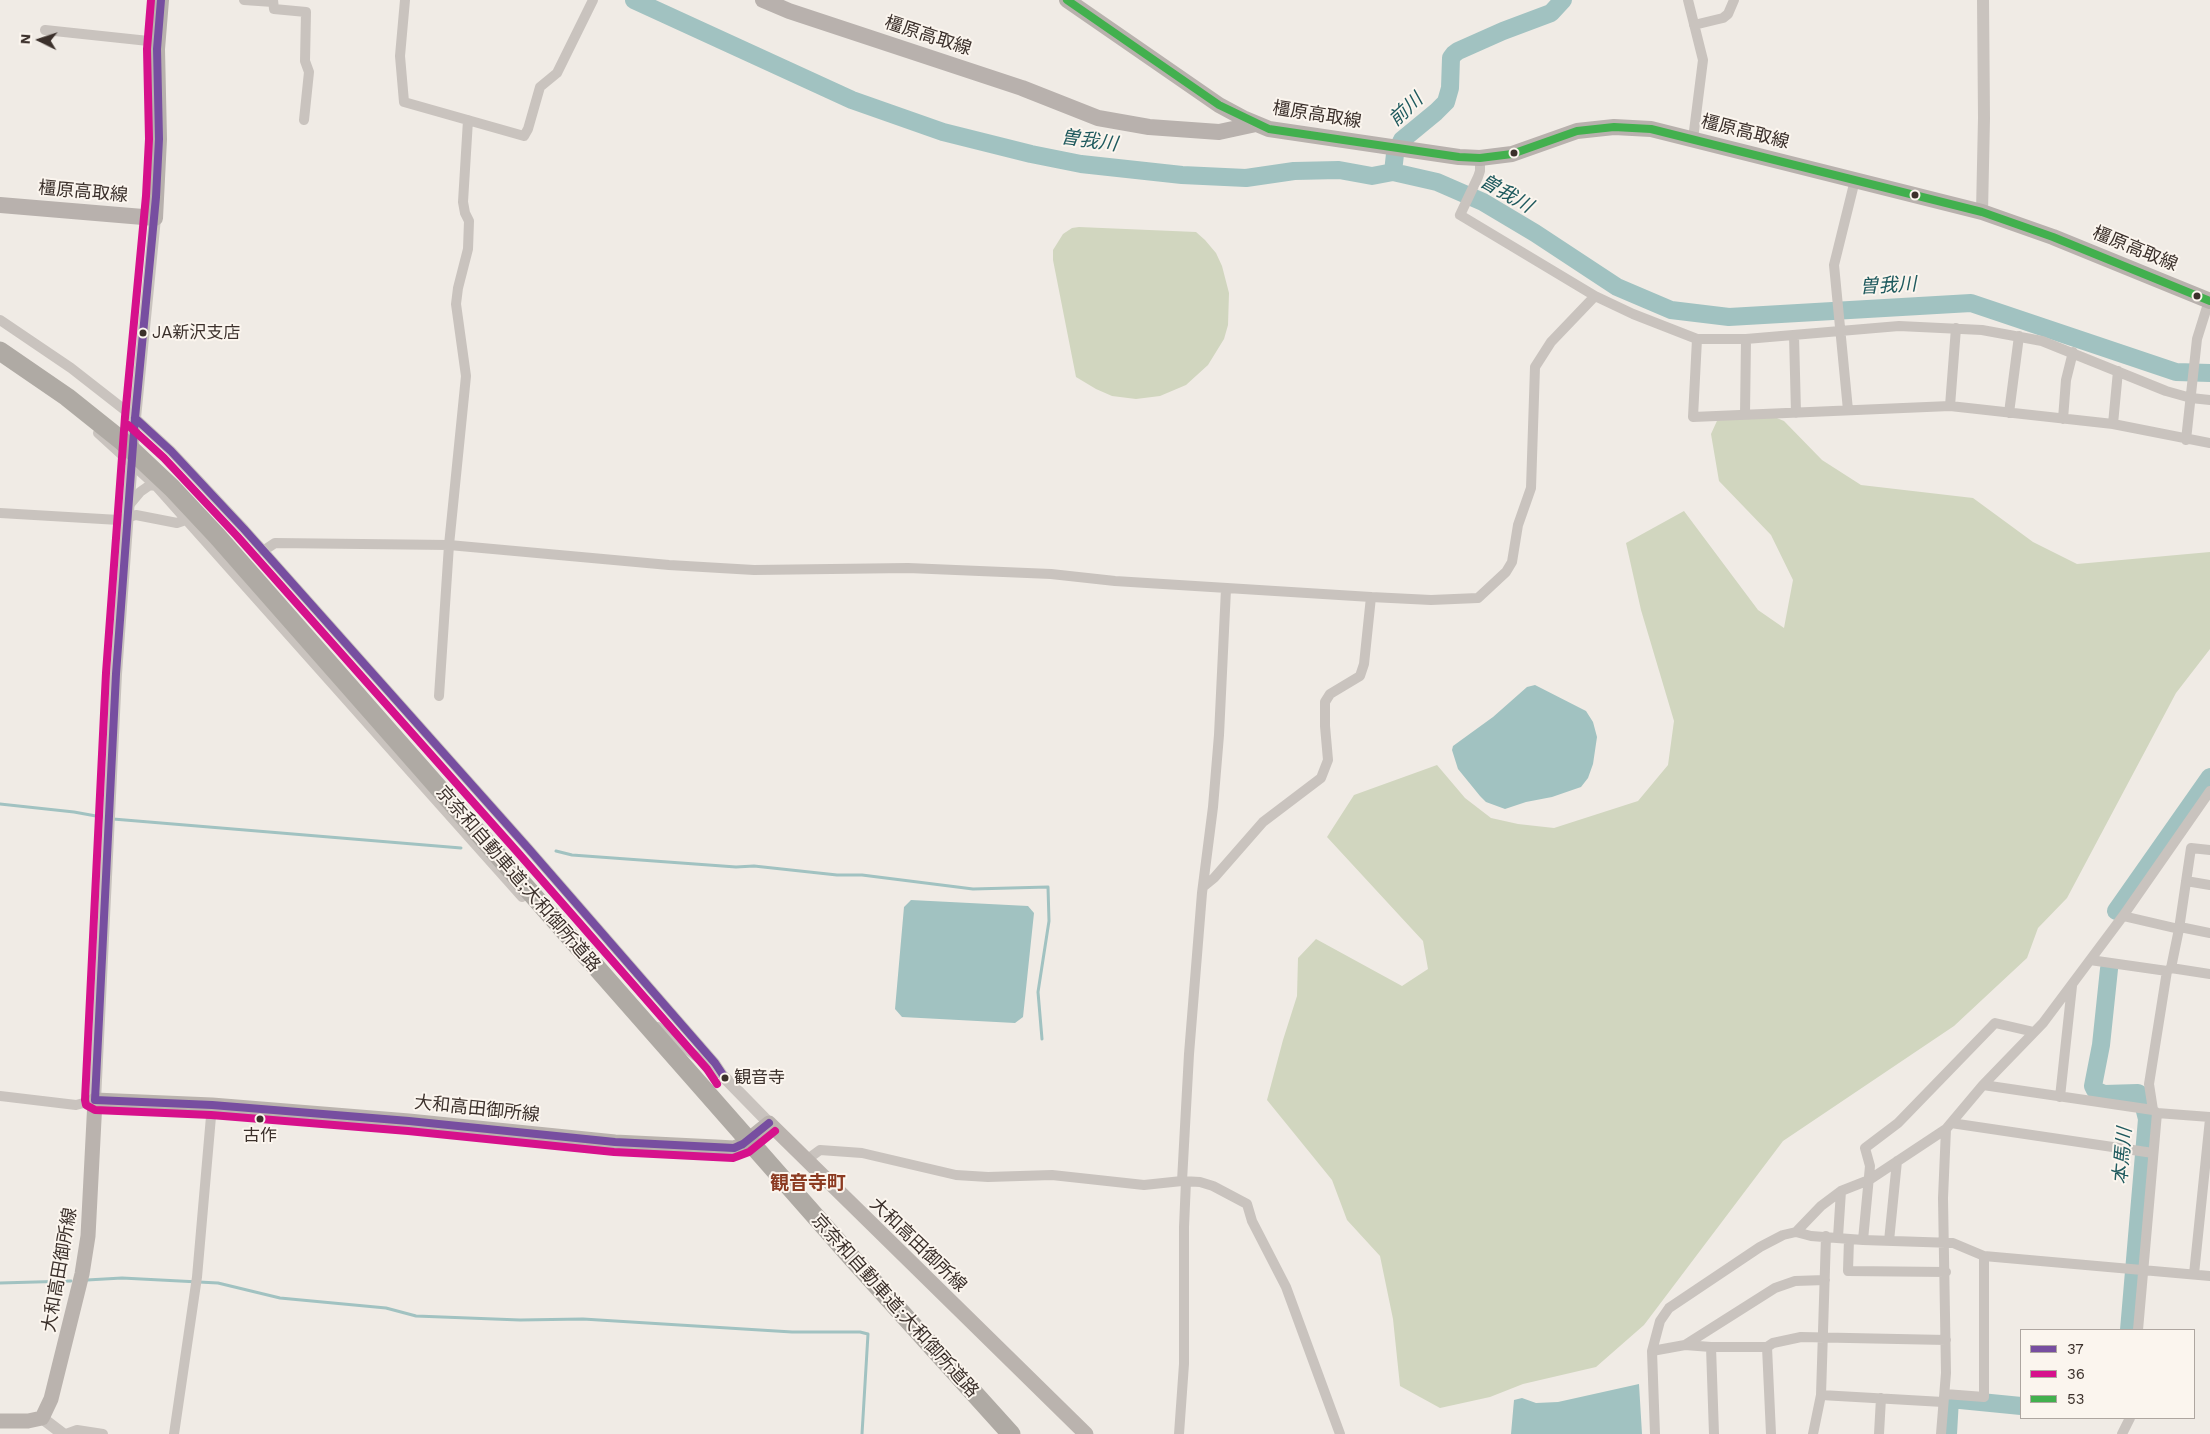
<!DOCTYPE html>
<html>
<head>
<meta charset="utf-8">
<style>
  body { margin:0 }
  #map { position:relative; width:2210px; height:1434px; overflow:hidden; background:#f0ebe5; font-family:"Work Sans",sans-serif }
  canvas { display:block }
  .legend { position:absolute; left:2020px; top:1329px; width:175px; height:90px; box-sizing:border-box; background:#fbf5ee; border:1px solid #aea6a0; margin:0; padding:6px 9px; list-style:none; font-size:15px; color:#3b302b }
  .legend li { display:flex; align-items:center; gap:10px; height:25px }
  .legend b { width:25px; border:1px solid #aea6a0 }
  .north { position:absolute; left:15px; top:15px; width:50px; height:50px; -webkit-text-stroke:4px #fbf5ee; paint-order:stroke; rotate:274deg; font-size:14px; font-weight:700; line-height:20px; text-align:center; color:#3b302b }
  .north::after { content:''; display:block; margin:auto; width:18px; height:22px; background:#3b302b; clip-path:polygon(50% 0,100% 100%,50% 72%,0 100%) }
</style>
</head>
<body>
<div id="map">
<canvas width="2210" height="1434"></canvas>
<ul class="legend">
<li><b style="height:6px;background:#774ea0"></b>37</li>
<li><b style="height:6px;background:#d6118c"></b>36</li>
<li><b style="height:6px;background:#42b04e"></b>53</li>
</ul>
<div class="north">N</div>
</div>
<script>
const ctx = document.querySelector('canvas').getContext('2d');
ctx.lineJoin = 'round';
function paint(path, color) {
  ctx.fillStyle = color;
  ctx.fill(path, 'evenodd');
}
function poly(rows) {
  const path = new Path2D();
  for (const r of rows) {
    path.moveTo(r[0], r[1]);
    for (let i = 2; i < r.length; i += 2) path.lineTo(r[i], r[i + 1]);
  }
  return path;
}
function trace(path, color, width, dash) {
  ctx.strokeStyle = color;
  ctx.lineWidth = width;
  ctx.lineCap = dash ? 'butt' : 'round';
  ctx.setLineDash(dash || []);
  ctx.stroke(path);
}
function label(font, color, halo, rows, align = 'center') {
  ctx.font = font + ' "Work Sans","Noto Sans JP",sans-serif';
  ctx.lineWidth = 4;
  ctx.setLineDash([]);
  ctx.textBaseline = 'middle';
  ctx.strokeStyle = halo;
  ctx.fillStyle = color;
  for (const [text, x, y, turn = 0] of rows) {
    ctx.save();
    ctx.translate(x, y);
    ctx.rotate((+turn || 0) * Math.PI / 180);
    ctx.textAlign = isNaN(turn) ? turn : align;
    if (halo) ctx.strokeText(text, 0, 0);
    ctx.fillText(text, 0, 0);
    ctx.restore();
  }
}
paint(poly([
  [1079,227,1196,232,1205,240,1216,253,1222,266,1229,293,1228,325,1224,339,1208,365,1186,385,1160,396,1136,399,1112,396,1096,389,1076,377,1053,260,1053,250,1063,234,1072,228],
  [1758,410,1784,421,1822,460,1861,485,1973,498,2033,542,2077,564,2210,552,2210,649,2176,693,2067,898,2038,928,2027,958,1954,1026,1783,1141,1644,1325,1596,1367,1523,1384,1490,1397,1440,1408,1400,1386,1393,1319,1380,1256,1347,1220,1332,1180,1267,1100,1283,1040,1297,996,1298,958,1316,939,1402,986,1428,969,1423,941,1327,837,1354,795,1437,765,1465,798,1491,818,1518,824,1554,828,1638,801,1668,765,1674,721,1641,610,1626,543,1684,511,1758,610,1784,628,1793,580,1771,535,1719,481,1711,434,1721,412]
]), '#d1d6bf');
paint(poly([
  [1535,685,1586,711,1593,722,1597,737,1593,764,1588,778,1581,787,1552,797,1526,802,1505,809,1486,802,1480,796,1458,769,1452,750,1453,746,1493,717,1527,687],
  [911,900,1028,906,1034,913,1023,1017,1015,1023,902,1017,895,1009,904,907],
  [1639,1384,1642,1434,1511,1434,1514,1400,1522,1398,1536,1403,1558,1402]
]), '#a1c2c1');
trace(poly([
  [0,804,74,812,107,818],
  [113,819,461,848],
  [556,851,572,855,736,867,754,866,837,875,862,875,973,889,1048,887,1049,921,1038,992,1042,1039],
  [87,1280,122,1278,218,1283,280,1298,386,1308,416,1316,520,1320,583,1319,792,1332,860,1332,868,1334,862,1434],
  [0,1283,71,1281]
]), '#a1c2c1', 3);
trace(poly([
  [634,0,852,100,943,132,1031,154,1081,164,1182,175,1246,178,1294,171,1339,170,1372,176,1393,172,1437,182,1483,202,1535,233,1617,287,1671,310,1729,317,1971,303,2176,372,2210,373],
  [1393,172,1395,154,1402,140,1436,112,1446,102,1450,88,1451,58,1454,54,1458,51,1503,31,1551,13,1563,0],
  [2116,911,2210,777],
  [2109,969,2101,1045,2093,1086,2095,1090,2104,1094,2138,1093,2141,1095,2147,1119,2129,1330],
  [1948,1434,1950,1399,2021,1406]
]), '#a1c2c1', 18);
trace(poly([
  [244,0,273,2],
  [273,0,274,9,306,12,305,61,309,72,304,120],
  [405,0,400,56,404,102,524,136,528,129,540,87,557,73,593,0],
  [1688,0,1703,60,1693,139],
  [1694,25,1723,18,1728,14,1734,0],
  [45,30,158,42],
  [1480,158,1480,171,1478,177,1460,215,1595,296,1633,314,1697,339,1746,339,1899,326,1982,330,2042,341,2166,391,2191,398,2210,400],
  [0,320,71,368,135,418,171,451,244,529,528,848,715,1063,725,1078],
  [1794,335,1796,413],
  [1697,339,1693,417,1950,406,2113,424,2210,443],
  [1950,406,1956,328],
  [1848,410,1834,265,1855,180],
  [2009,413,2019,336],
  [1745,414,1746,339],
  [2063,419,2066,380,2073,352],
  [2113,424,2118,371],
  [98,433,156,486,522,897],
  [2186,440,2197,339,2207,307,2210,305],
  [130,504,140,492,150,485,156,486],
  [0,513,119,520,136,515,177,523,186,520],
  [263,551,275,543,449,545,669,565,754,570,908,568,1051,574,1115,581,1371,597,1431,600,1478,598,1506,572,1512,562,1518,525,1531,488,1535,367,1551,342,1595,296],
  [439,696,449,545,466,376,456,304,458,288,468,249,469,221,465,213,463,202,468,120],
  [2186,881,2210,885],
  [1203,887,1214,878,1263,822,1321,778,1328,760,1325,726,1325,702,1330,694,1360,676,1364,664,1371,597],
  [2123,916,2179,929],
  [2180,927,2210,933],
  [2090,960,2167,971],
  [2171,968,2210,974],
  [658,1027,718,1073],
  [1983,1085,2153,1110,2157,1113,2210,1117],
  [0,1096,76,1105,95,1100],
  [2060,1097,2072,986],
  [2153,1110,2149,1084,2167,971,2171,968,2179,929,2191,848,2210,850],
  [1951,1123,2153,1153],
  [805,1161,820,1150,862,1153,956,1175,988,1177,1052,1175,1144,1185,1182,1181,1200,1182,1213,1186,1247,1204,1252,1221,1286,1287,1340,1434],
  [1182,1181,1189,1054,1202,893,1213,807,1219,735,1226,589],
  [1796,1232,1821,1206,1841,1191,1869,1180,1946,1129],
  [1838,1237,1841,1191],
  [1849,1239,1848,1271,1946,1272],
  [1863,1240,1870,1166,1865,1148,1898,1123,1995,1023,2034,1032],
  [1889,1241,1897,1161],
  [2194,1274,2210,1119],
  [2138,1330,2157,1113],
  [1685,1345,1775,1288,1795,1281,1825,1280],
  [1711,1347,1714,1434],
  [1767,1347,1771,1434],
  [1652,1351,1685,1345,1711,1347,1767,1347,1773,1343,1801,1337,1946,1340],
  [1945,1394,1984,1397,1984,1256],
  [1821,1395,1943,1402],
  [66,1434,77,1430,103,1434],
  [174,1434,197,1277,212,1105],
  [1179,1434,1184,1364,1184,1227,1186,1181],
  [1655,1434,1652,1351,1660,1321,1669,1308,1760,1247,1783,1235,1796,1232,1811,1236,1863,1240,1953,1243,1984,1256,2210,1276],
  [1813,1434,1821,1395,1826,1236],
  [1879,1434,1881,1398],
  [1941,1434,1946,1373,1943,1198,1946,1129,1983,1085,2043,1023,2123,916,2210,791],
  [2122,1434,2130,1418]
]), '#c9c3be', 10);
trace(poly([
  [1982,212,1984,118,1983,0],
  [725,1078,769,1123],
  [95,1100,116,674,135,418,155,218],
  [42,1418,63,1434]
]), '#c9c3be', 12);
trace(poly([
  [0,1421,28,1421,42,1418,51,1399,82,1274,88,1236,95,1100,212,1105,409,1121,615,1142,716,1147,734,1148,743,1144,769,1123,1086,1434]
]), '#bab3ae', 15);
trace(poly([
  [763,0,789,11,1022,88,1098,118,1149,127,1219,132,1256,124],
  [1067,0,1219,105,1245,119,1269,129,1459,157,1480,158,1512,154,1577,131,1614,127,1651,129,1982,212,2053,237,2210,301],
  [0,205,155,218,159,139,157,49,161,0]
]), '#b8b1ad', 16);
trace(poly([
  [0,351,67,397,122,441,172,488,217,536,852,1258,1011,1434]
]), '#afaaa4', 19);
trace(poly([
  [161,0,157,49,159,139,156,197,135,418,116,674,95,1100,212,1105,409,1121,615,1142,734,1148,743,1144,769,1123],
  [135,418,171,451,244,529,528,848,715,1063,725,1078]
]), '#774ea0', 8);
trace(poly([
  [151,0,147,49,149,139,146,196,125,417,106,673,85,1100,86,1105,95,1110,211,1115,408,1131,614,1152,733,1158,749,1152,775,1131],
  [128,425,164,458,237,536,520,855,707,1069,717,1084]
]), '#d6118c', 8);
trace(poly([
  [1067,0,1219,105,1269,129,1459,157,1480,158,1512,154,1577,131,1614,127,1651,129,1982,212,2053,237,2210,301]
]), '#42b04e', 8);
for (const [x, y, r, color] of [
  [1514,153,4.5,"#3b302b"],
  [1915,195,4.5,"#3b302b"],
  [2197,296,4.5,"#3b302b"],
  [143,333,4.5,"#3b302b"],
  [725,1078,4.5,"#3b302b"],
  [260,1119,4.5,"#3b302b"]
]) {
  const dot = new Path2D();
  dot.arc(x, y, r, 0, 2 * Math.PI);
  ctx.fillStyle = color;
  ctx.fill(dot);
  trace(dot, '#fbf5ee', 2);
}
label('17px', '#3b302b', '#fbf5ee', [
  ["JA新沢支店",152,333],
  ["観音寺",734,1078],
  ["古作",260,1136,"center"]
], 'left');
label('18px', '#3b302b', '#fbf5ee', [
  ["橿原高取線",928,36,18],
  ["橿原高取線",1317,115,9],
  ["橿原高取線",1745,132,14],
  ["橿原高取線",83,192,5],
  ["橿原高取線",2135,249,22],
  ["京奈和自動車道;大和御所道路",518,879,49],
  ["大和高田御所線",477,1109,6],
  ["大和高田御所線",918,1245,44],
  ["大和高田御所線",60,1270,-80],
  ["京奈和自動車道;大和御所道路",895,1306,48]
]);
label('italic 19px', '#1f5a5e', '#fbf5ee', [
  ["前川",1406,110,-43],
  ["曽我川",1089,141,8],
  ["曽我川",1506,194,30],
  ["曽我川",1888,286,-3],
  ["本馬川",2123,1156,-85]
]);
label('bold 19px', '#8c3b22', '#fbf5ee', [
  ["観音寺町",808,1183]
]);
</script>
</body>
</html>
